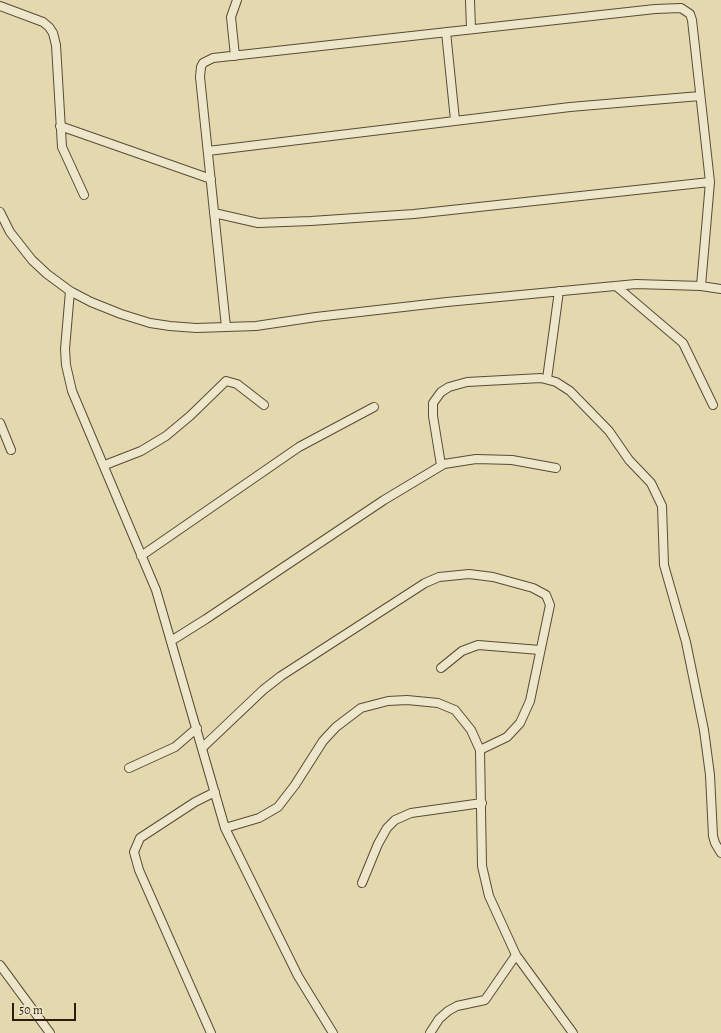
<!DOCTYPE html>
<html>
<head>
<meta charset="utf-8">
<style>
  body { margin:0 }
  #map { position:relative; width:721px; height:1033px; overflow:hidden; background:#e4d8ae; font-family:Alegreya,serif }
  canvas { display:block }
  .scale { position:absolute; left:12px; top:1003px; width:64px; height:18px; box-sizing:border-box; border:2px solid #2b1c0f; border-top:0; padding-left:5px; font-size:12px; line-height:14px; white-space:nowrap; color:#2b1c0f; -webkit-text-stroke:3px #ede6ca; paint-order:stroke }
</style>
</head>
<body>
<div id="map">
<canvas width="721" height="1033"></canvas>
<div class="scale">50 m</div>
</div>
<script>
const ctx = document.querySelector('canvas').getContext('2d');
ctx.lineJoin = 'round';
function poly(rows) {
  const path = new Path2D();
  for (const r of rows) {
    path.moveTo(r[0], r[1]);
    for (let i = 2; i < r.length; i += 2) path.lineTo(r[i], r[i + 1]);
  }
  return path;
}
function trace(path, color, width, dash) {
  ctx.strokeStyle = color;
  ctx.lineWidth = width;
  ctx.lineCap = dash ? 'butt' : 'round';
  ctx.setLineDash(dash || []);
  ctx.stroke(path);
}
const minor = poly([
  [470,0,471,29],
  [0,6,43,22,49,27,53,33,56,45,62,147,84,195],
  [446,32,455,120],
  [235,56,231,17,237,0],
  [60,126,211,179],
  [208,151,570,107,700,96],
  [0,212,10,232,32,260,47,274,70,291,91,302,121,314,150,323,170,326,196,328,256,326,316,317,447,302,636,284,701,286,721,289],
  [214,213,258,223,311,221,414,214,710,182],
  [616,286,683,343,713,405],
  [70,291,65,349,66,365,72,391,156,590,225,828,298,976,333,1033],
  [226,327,200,77,201,67,203,63,213,58,655,9,681,8,690,14,692,20,710,182,701,286],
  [547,379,559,291],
  [0,423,11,450],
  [105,465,141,451,166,436,190,416,226,381,237,384,264,405],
  [441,465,433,416,433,403,441,392,449,387,467,382,541,378,556,382,570,391,609,431,629,460,651,483,662,506,664,565,686,642,704,730,710,775,713,836,715,843,721,853],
  [141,556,299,447,374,407],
  [171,641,206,619,384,500,444,464,476,459,512,460,556,468],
  [441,668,462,651,478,645,540,650],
  [203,747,263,690,281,676,425,583,439,577,469,574,493,577,533,588,546,595,550,605,530,701,520,723,507,737,480,750],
  [129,768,175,747,197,728],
  [225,828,259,818,278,807,295,785,323,741,336,727,361,708,388,701,407,700,438,703,455,710,471,730,480,750,482,866,489,896,516,955,573,1033],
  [362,883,378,844,387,828,395,820,411,813,482,803],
  [0,965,50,1033],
  [211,1033,139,870,134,852,140,838,195,802,215,792],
  [430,1033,439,1019,448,1011,457,1006,485,1000,516,955]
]);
trace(minor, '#594b37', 10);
trace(minor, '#ede6ca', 8);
</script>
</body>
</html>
